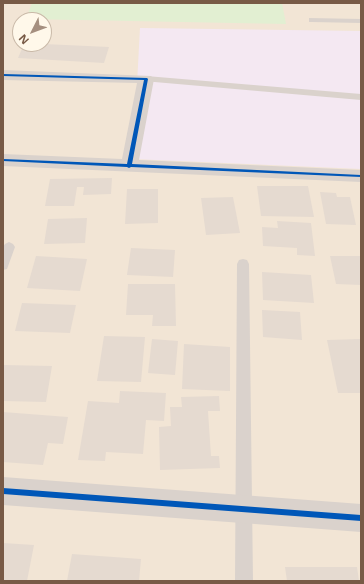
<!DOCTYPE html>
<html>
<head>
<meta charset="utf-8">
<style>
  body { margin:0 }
  #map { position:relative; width:364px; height:584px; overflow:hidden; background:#f8f2e8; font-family:"Open Sans",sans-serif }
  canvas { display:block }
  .frame { position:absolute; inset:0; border:4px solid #785a46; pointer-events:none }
  .north { position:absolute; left:12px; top:12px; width:40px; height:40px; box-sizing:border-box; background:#fff8ea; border:1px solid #c9b9a8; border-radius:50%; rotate:228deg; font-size:11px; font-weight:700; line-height:16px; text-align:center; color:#785a46 }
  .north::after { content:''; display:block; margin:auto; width:14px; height:18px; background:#a58f7f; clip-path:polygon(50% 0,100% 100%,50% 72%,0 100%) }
</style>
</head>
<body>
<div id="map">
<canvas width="364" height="584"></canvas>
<div class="frame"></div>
<div class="north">N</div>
</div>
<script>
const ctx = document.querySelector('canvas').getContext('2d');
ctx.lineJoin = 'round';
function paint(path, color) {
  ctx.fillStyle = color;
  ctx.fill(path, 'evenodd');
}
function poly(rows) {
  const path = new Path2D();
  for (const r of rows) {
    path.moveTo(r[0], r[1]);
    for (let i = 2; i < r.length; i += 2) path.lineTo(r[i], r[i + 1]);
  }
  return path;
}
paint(poly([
  [3,3,361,3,361,581,3,581],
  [20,20,44,20,44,44,20,44]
]), '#f2e5d5');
paint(poly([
  [140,28,361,31,361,169,133,159]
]), '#f4e8f2');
paint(poly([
  [32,3,282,3,286,24,26,19]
]), '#e2efd2');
paint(poly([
  [24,44,44,44,109,47,104,63,18,58],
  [112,178,111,194,83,195,84,187,77,187,74,206,45,206,50,179],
  [257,186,308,186,314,217,261,216],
  [127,189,158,189,158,223,125,224],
  [320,192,336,193,337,197,350,197,356,225,326,224],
  [233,197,240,233,206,235,201,198],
  [87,218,85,243,44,244,48,219],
  [277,221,311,223,315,256,297,255,297,248,263,246,262,227,278,228],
  [131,248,175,250,173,277,127,275],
  [36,256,87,259,80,291,27,288],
  [330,256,361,256,361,285,336,284],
  [262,272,311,275,314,303,263,300],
  [128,284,175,284,176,326,152,326,153,315,126,315],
  [22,303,76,305,70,333,15,331],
  [262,310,300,312,302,340,263,337],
  [104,336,145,337,141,382,97,381],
  [152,339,178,341,175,375,148,373],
  [361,339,361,393,338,393,327,340],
  [184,344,230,347,230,391,182,389],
  [3,365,52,366,46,402,3,401],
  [120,391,166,393,164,421,146,420,143,454,106,452,105,461,78,460,88,401,119,403],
  [219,396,220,411,208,411,211,456,219,456,220,468,160,470,159,427,171,426,170,407,182,407,181,397],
  [3,412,68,417,63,444,48,443,43,465,3,462],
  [3,543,34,545,27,581,3,581],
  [72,554,141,559,139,581,67,581],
  [285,567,357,567,359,581,287,581]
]), '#e5dad0');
paint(poly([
  [309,18,361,19,361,23,312,22,309,22,309,18],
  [146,76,361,94,361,100,143,81,143,77,146,76],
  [9,242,13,244,15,247,7,269,3,270,3,247,5,244,9,242],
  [243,259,247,260,249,264,253,581,235,581,237,264,239,260,243,259]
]), '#dad2cc');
paint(poly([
  [3,70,151,76,154,79,139,160,361,170,361,182,3,166,3,154,122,159,137,83,3,80,3,70],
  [3,477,361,504,361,532,3,505,3,477]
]), '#dad2cc');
paint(poly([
  [3,74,147,78,148,79,132,164,361,175,361,177,131,167,129,168,127,167,3,161,3,159,127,164,144,80,3,76,3,74],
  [3,488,361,515,361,521,3,494,3,488]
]), '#0057b8');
</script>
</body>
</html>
